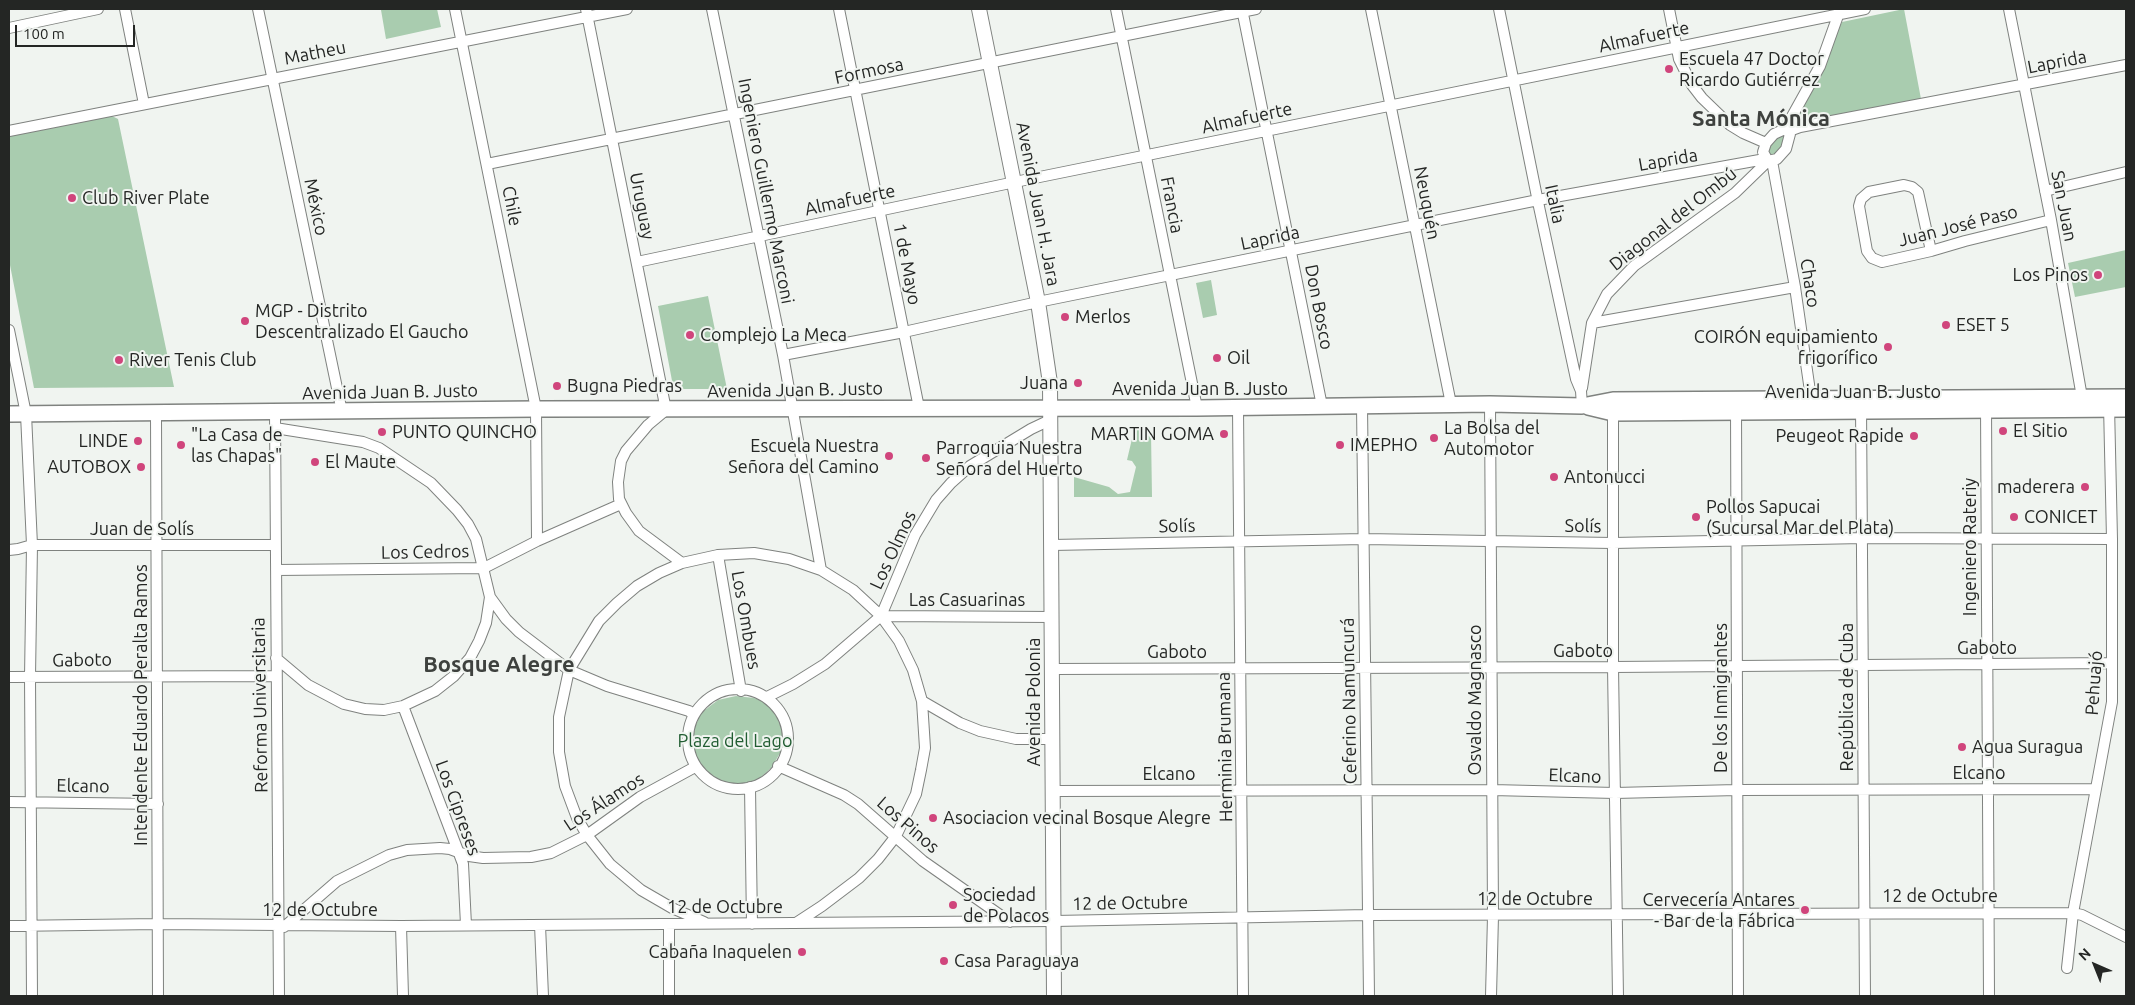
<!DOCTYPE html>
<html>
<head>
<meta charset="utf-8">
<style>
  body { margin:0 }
  #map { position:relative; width:2135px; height:1005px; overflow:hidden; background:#f0f4f0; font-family:Ubuntu,sans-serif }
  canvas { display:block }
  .frame { position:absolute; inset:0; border:10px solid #242624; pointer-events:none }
  .north { position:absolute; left:2070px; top:940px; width:50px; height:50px; -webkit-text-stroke:4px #f0f4f0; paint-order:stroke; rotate:316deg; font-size:14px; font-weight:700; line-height:20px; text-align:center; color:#242624 }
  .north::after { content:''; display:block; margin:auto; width:18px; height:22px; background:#242624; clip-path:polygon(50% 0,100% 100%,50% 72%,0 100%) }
  .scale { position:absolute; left:15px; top:25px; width:120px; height:22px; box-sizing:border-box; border:2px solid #242624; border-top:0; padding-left:6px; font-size:15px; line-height:18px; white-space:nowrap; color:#242624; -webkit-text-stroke:4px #f0f4f0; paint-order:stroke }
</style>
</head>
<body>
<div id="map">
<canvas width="2135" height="1005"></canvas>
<div class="frame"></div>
<div class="north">N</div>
<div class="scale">100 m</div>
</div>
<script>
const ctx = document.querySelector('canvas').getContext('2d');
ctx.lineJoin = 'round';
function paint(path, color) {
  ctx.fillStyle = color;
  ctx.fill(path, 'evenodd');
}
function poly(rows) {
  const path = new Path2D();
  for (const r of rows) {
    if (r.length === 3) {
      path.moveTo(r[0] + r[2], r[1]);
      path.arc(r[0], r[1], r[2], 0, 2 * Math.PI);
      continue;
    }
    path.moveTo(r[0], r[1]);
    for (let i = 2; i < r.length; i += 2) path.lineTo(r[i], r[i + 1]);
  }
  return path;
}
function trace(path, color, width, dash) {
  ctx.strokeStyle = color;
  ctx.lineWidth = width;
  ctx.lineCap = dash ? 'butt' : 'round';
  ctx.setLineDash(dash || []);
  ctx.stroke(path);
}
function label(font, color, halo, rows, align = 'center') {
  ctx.font = font + ' Ubuntu,sans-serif';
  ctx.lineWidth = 4;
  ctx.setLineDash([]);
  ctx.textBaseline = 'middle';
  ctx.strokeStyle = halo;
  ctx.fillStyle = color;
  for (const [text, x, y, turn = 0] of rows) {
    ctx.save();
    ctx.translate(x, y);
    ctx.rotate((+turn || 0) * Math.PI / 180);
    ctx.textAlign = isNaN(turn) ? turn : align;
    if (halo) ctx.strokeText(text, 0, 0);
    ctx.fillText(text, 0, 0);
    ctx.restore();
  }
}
paint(poly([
  [388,9,437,9,441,27,386,39,381,10],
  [1904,9,1921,99,1806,121,1801,121,1798,116,1842,22],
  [112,116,118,119,174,387,34,388,9,260,9,135],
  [1783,135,1785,138,1783,145,1777,153,1773,155,1769,154,1769,146,1778,137],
  [2126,250,2126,287,2075,297,2068,263],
  [1211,280,1217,315,1203,318,1196,283],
  [708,296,727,389,677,389,673,386,658,306],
  [1135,426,1145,426,1146,433,1151,433,1152,497,1074,497,1074,477,1109,487,1118,494,1130,492,1136,467,1132,461,1127,460],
  [736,696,754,698,763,701,776,714,785,732,782,750,771,768,759,779,746,784,727,783,708,776,698,766,691,751,693,731,701,713,718,700]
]), '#a9ccaf');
const street = poly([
  [125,9,144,104],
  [258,9,342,412],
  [455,9,536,409,537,541],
  [586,9,666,410,648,425,626,451,621,461,618,482,619,499,626,513,639,531,682,563],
  [712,9,783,355,821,570],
  [839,9,919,408],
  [1116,9,1197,408],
  [1242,9,1322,406],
  [1371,9,1451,404],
  [1499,9,1538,202,1576,379,1581,391,1582,406],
  [1669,9,1679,59,1692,85,1702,98,1730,125,1743,133,1766,143],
  [2009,9,2051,220,2083,403],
  [9,28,98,9],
  [1785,129,1820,66,1840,10],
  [1785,129,1790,134,1786,149,1777,159,1768,161,1763,152,1766,143,1774,134,1785,129],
  [9,131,627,9],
  [1789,131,1800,127,2126,65],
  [1772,161,1795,287,1812,405],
  [487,164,1256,9],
  [2045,191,2126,172],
  [1931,251,1918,192,1912,187,1904,185,1869,192,1861,199,1859,206,1867,251,1872,258,1882,262,1931,251,1965,241,2051,220],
  [637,262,1015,182,1865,9],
  [1592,323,1795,287],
  [9,330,26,414,32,545,30,677,32,996],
  [783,355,904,332,1038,302,1538,200,1765,159],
  [1582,388,1592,323,1607,294,1634,266,1735,193,1768,161],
  [1490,404,1493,916,1491,996],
  [1861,405,1865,996],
  [1986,405,1989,996],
  [1362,406,1369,996],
  [1736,407,1738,996],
  [1238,408,1243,996],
  [156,413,158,996],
  [275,413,279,996],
  [1613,413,1613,667,1618,996],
  [275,428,363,442,379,448,431,483,457,510,468,524,476,539,490,597,486,623,479,641,470,658,454,676,435,691,403,706,384,710,365,709,344,704,308,685,276,658],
  [1052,545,1364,539,1613,543,1863,538,2112,539],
  [9,550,18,549,32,545,275,545],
  [718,555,741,691],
  [276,570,484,568,537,541,621,504],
  [490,597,506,619,519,632,569,670,607,686,689,711,694,715],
  [881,616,1053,617],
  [1053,669,1613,667,2112,663],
  [9,677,276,676],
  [738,739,50],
  [767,697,793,684,825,664,881,616,915,535,936,500,951,483,970,466,1031,429,1050,420],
  [922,701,960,723,980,731,1016,739,1053,739],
  [403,706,463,864,466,925],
  [778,766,844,795,858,804,923,861,1010,922],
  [750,787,752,924],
  [1053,791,1492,790,1615,793,1737,790,2095,789],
  [9,802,158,804],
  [704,922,672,908,641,890,610,864,587,835,577,818,565,786,559,752,559,717,569,670,599,621,617,603,637,586,659,573,682,563,718,555,754,553,789,559,821,570,853,590,881,616,899,641,913,670,922,701,925,748,921,770,916,794,896,836,878,859,859,878,822,906,796,923],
  [669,924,669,996],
  [540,925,543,996],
  [9,926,158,924,401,926,1054,921,1368,915,2073,913,2082,915,2126,937],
  [401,926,403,996],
  [284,927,337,881,389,855,407,850,440,848,450,849,469,856,483,858,531,857,551,853,587,835,640,797,695,767],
  [2067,968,2073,913,2112,702,2112,539,2109,405]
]);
const secondary = poly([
  [979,9,1038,302,1050,383,1054,996]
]);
const primary = poly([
  [1588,407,1613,413,2126,409],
  [9,414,536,409,1197,408,1490,404,1582,406,1613,400,2126,397]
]);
trace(street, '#7f827f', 12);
trace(secondary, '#7f827f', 16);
trace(primary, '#7f827f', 18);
trace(street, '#fff', 10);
trace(secondary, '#fff', 14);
trace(primary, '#fff', 15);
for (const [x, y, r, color] of [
  [1669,69,5,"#d0457c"],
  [72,198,5,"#d0457c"],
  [2098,275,5,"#d0457c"],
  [1065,317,5,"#d0457c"],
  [245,321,5,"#d0457c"],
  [1946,325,5,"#d0457c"],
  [690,335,5,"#d0457c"],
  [1888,347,5,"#d0457c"],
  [1217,358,5,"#d0457c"],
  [119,360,5,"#d0457c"],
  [1078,383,5,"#d0457c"],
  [557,386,5,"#d0457c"],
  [2003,431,5,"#d0457c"],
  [382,432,5,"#d0457c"],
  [1224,434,5,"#d0457c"],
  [1914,436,5,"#d0457c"],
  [1434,438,5,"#d0457c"],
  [138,441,5,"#d0457c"],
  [181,445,5,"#d0457c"],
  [1340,445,5,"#d0457c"],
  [889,456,5,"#d0457c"],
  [926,458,5,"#d0457c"],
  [315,462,5,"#d0457c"],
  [141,467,5,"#d0457c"],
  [1554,477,5,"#d0457c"],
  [2085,487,5,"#d0457c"],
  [1696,517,5,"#d0457c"],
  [2014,517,5,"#d0457c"],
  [1962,747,5,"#d0457c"],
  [933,818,5,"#d0457c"],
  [953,905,5,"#d0457c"],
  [1805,910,5,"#d0457c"],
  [802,952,5,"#d0457c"],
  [944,961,5,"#d0457c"]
]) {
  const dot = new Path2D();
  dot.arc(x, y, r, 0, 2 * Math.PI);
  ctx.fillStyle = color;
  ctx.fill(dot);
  trace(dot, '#f0f4f0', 2);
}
label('18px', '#242624', '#f0f4f0', [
  ["Almafuerte",1644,37,-12],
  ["Matheu",315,53,-11],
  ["Laprida",2057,62,-11],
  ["Formosa",869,71,-12],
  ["Almafuerte",1247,118,-12],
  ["Laprida",1668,160,-10],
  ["Ingeniero Guillermo Marconi",766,191,79],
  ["Almafuerte",850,200,-12],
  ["Neuquén",1427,203,79],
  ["Avenida Juan H. Jara",1038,204,79],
  ["Italia",1555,204,78],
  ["Francia",1172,205,79],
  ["Chile",512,206,79],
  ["Uruguay",642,206,79],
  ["San Juan",2064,206,79],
  ["México",316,207,78],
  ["Diagonal del Ombú",1673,219,-38],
  ["Juan José Paso",1958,226,-14],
  ["Laprida",1270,238,-12],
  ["1 de Mayo",907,264,79],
  ["Chaco",1810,283,81],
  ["Don Bosco",1319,307,79],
  ["Avenida Juan B. Justo",1200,389],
  ["Avenida Juan B. Justo",795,390,-1],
  ["Avenida Juan B. Justo",390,392,-1],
  ["Avenida Juan B. Justo",1853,392],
  ["Solís",1177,526,-1],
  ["Solís",1583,526,1],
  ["Juan de Solís",142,529],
  ["Ingeniero Rateriy",1970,547,-90],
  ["Los Olmos",893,550,-65],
  ["Los Cedros",425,552,-1],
  ["Las Casuarinas",967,600],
  ["Los Ombues",746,620,80],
  ["Gaboto",1987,648],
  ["Gaboto",1583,651],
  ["Gaboto",1177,652],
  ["Gaboto",82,660,-1],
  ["Pehuajó",2094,683,-86],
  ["República de Cuba",1847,697,-90],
  ["De los Inmigrantes",1721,698,-90],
  ["Osvaldo Magnasco",1475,700,-90],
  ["Ceferino Namuncurá",1349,701,-91],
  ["Avenida Polonia",1034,702,-90],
  ["Intendente Eduardo Peralta Ramos",141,705,-90],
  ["Reforma Universitaria",260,705,-91],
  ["Herminia Brumana",1225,747,-91],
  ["Elcano",1979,773],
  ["Elcano",1169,774],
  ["Elcano",1575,776,2],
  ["Elcano",83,786,1],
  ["Los Álamos",604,802,-33],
  ["Los Cipreses",458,808,70],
  ["Los Pinos",908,825,41],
  ["12 de Octubre",1940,896],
  ["12 de Octubre",1535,899],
  ["12 de Octubre",1130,903,-1],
  ["12 de Octubre",725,907],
  ["12 de Octubre",320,910]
]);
label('18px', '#242624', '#f0f4f0', [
  ["Escuela 47 Doctor",1679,59],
  ["Ricardo Gutiérrez",1679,80],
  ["Club River Plate",82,198],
  ["Los Pinos",2088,275,"right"],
  ["MGP - Distrito",255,311],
  ["Descentralizado El Gaucho",255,332],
  ["Merlos",1075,317],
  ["ESET 5",1956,325],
  ["Complejo La Meca",700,335],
  ["COIRÓN equipamiento",1878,337,"right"],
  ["frigorífico",1878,358,"right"],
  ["Oil",1227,358],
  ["River Tenis Club",129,360],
  ["Juana",1068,383,"right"],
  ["Bugna Piedras",567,386],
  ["La Bolsa del",1444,428],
  ["Automotor",1444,449],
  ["El Sitio",2013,431],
  ["PUNTO QUINCHO",392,432],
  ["MARTIN GOMA",1214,434,"right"],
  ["\"La Casa de",191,435],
  ["las Chapas\"",191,456],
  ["Peugeot Rapide",1904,436,"right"],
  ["LINDE",128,441,"right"],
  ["IMEPHO",1350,445],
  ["Escuela Nuestra",879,446,"right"],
  ["Señora del Camino",879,467,"right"],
  ["Parroquia Nuestra",936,448],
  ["Señora del Huerto",936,469],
  ["El Maute",325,462],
  ["AUTOBOX",131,467,"right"],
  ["Antonucci",1564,477],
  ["maderera",2075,487,"right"],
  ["Pollos Sapucai",1706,507],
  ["(Sucursal Mar del Plata)",1706,528],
  ["CONICET",2024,517],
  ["Agua Suragua",1972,747],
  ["Asociacion vecinal Bosque Alegre",943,818],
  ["Sociedad",963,895],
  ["de Polacos",963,916],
  ["Cervecería Antares",1795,900,"right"],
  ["- Bar de la Fábrica",1795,921,"right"],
  ["Cabaña Inaquelen",792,952,"right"],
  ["Casa Paraguaya",954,961]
], 'left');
label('18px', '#215d32', '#f0f4f0', [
  ["Plaza del Lago",735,741]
]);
label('bold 22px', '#3e413e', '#f0f4f0', [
  ["Santa Mónica",1761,119],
  ["Bosque Alegre",499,665]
]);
</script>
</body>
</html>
